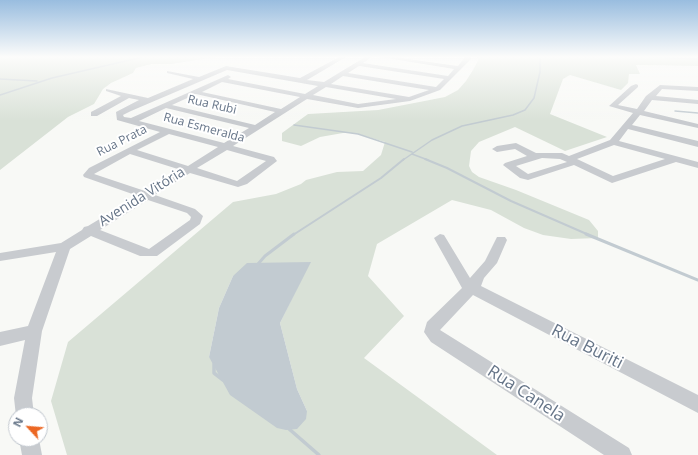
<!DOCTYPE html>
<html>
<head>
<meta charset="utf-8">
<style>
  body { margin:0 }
  #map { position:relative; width:698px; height:455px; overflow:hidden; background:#f8f9f6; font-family:"Open Sans",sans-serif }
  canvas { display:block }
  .north { position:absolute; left:8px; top:407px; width:40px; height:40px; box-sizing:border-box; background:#fff; border:1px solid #c2c8cf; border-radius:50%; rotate:296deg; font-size:11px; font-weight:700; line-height:16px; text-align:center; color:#667588 }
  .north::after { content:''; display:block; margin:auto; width:14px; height:18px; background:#ec6723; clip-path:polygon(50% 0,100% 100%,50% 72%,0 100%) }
</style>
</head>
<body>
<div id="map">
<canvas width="698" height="455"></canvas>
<div class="north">N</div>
</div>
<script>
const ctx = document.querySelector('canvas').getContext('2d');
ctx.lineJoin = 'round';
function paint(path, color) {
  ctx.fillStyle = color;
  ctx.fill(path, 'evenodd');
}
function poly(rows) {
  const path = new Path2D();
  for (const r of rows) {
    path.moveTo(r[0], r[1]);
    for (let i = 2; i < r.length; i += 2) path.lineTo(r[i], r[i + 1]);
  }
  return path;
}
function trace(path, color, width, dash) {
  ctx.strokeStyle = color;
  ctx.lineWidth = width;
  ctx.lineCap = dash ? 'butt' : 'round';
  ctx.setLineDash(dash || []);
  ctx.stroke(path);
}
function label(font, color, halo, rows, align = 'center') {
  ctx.font = font + ' "Open Sans",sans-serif';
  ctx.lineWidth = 4;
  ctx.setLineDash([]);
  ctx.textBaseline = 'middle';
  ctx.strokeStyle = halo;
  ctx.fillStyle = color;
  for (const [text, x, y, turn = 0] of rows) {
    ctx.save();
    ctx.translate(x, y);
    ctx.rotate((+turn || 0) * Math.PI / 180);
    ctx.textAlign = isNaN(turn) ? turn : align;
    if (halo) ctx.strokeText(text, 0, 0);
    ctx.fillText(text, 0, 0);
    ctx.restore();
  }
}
paint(poly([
  [0,57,216,57,172,64,152,64,136,68,133,73,111,83,103,89,94,104,68,117,0,170],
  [477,57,698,57,698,66,636,65,640,74,629,74,628,83,621,90,570,75,563,79,550,114,607,137,565,151,515,127,479,142,471,151,469,166,472,172,479,177,516,190,589,220,598,231,598,238,571,239,543,235,524,228,491,210,452,200,377,244,368,276,404,316,364,358,497,455,67,455,51,401,68,342,233,202,276,194,301,184,306,180,337,172,363,171,381,155,385,142,355,133,343,133,320,137,301,146,282,141,282,133,308,114,378,110,445,97,458,90,466,81,473,70,478,60],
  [310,262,280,323,297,389,307,411,209,357,219,308,233,276]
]), '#d9e1d7');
paint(poly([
  [311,262,280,323,297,389,307,411,306,419,297,429,286,430,277,428,230,395,209,357,219,308,233,276,247,263]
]), '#c2cbd1');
trace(poly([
  [651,57,698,59],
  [0,79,37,81],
  [0,95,52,78,143,57],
  [675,111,698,113],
  [294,125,358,134,412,152],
  [412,154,428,160],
  [403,160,432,140,462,126,513,115,525,110,534,98,540,72,540,57]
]), '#c2cbd1', 1.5);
trace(poly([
  [425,159,447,168,511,201,589,235],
  [293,235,381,178,404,159]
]), '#c2cbd1', 2);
trace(poly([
  [586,234,698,280],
  [258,264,265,256,294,234]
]), '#c2cbd1', 3);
trace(poly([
  [214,364,214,373,223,380],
  [288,428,319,455]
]), '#c2cbd1', 3.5);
paint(poly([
  [339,57,346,57,307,80,324,82,365,57,372,57,363,63,448,76,454,69,380,57,394,57,458,66,465,57,471,57,471,59,440,90,410,101,358,108,307,99,233,146,274,157,277,161,247,184,238,187,190,173,155,195,195,209,203,216,200,224,157,256,140,256,91,236,70,249,42,331,32,398,34,415,16,416,14,398,25,340,0,346,0,332,28,326,56,252,0,261,0,253,61,243,82,230,84,227,88,226,138,196,84,177,83,175,89,168,160,132,117,120,116,112,139,100,129,98,97,116,91,116,91,112,121,96,106,91,106,89,148,98,193,79,167,73,167,71,199,77,226,66,300,78,339,57],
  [359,66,444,79,436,87,348,73,359,66],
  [227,70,318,86,305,94,228,79,231,77,228,75,131,118,124,117,123,115,131,111,227,70],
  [343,76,429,90,409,97,331,84,343,76],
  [222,82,300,97,281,109,202,92,222,82],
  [326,87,396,99,358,104,313,95,326,87],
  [196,94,275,112,255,125,172,105,196,94],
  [166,108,249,128,224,143,139,121,166,108],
  [169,134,218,147,188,166,137,150,169,134],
  [227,150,266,161,237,181,197,168,227,150],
  [130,154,181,170,145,191,94,174,130,154],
  [148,200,187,213,191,217,190,220,149,249,100,230,148,200],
  [636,84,638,85,638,87,618,105,637,109,646,96,660,85,698,87,698,91,662,89,656,96,698,100,698,104,652,100,644,111,698,124,698,128,640,115,632,125,698,141,698,147,628,129,619,141,698,162,698,168,676,162,612,183,574,165,528,180,520,178,503,165,505,163,527,156,515,149,497,152,492,149,497,146,516,143,536,153,562,153,569,156,610,140,633,113,609,106,631,86,636,84],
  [614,145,665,159,613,176,577,159,614,145],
  [542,158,560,159,567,162,528,174,516,166,542,158],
  [440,234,444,235,470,278,485,261,497,237,505,237,507,240,497,263,484,278,481,286,698,395,698,413,473,295,440,330,629,448,632,455,604,455,431,342,424,332,427,322,462,288,434,238,440,234],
  [19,439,39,439,42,455,22,455,19,439]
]), '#c8cbcf');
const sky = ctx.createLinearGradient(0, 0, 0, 121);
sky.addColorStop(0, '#99bddf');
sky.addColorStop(0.47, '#fcfcfb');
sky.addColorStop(1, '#fcfcfb00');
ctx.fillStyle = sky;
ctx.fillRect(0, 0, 698, 121);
label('12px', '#667588', '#fff', [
  ["Rua Rubi",212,105,13],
  ["Rua Esmeralda",204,128,15],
  ["Rua Prata",122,141,-27]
]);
label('14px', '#667588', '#fff', [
  ["Avenida Vitória",142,197,-32]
]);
label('17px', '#667588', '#fff', [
  ["Rua Buriti",587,347,27],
  ["Rua Canela",526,394,33]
]);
</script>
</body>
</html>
